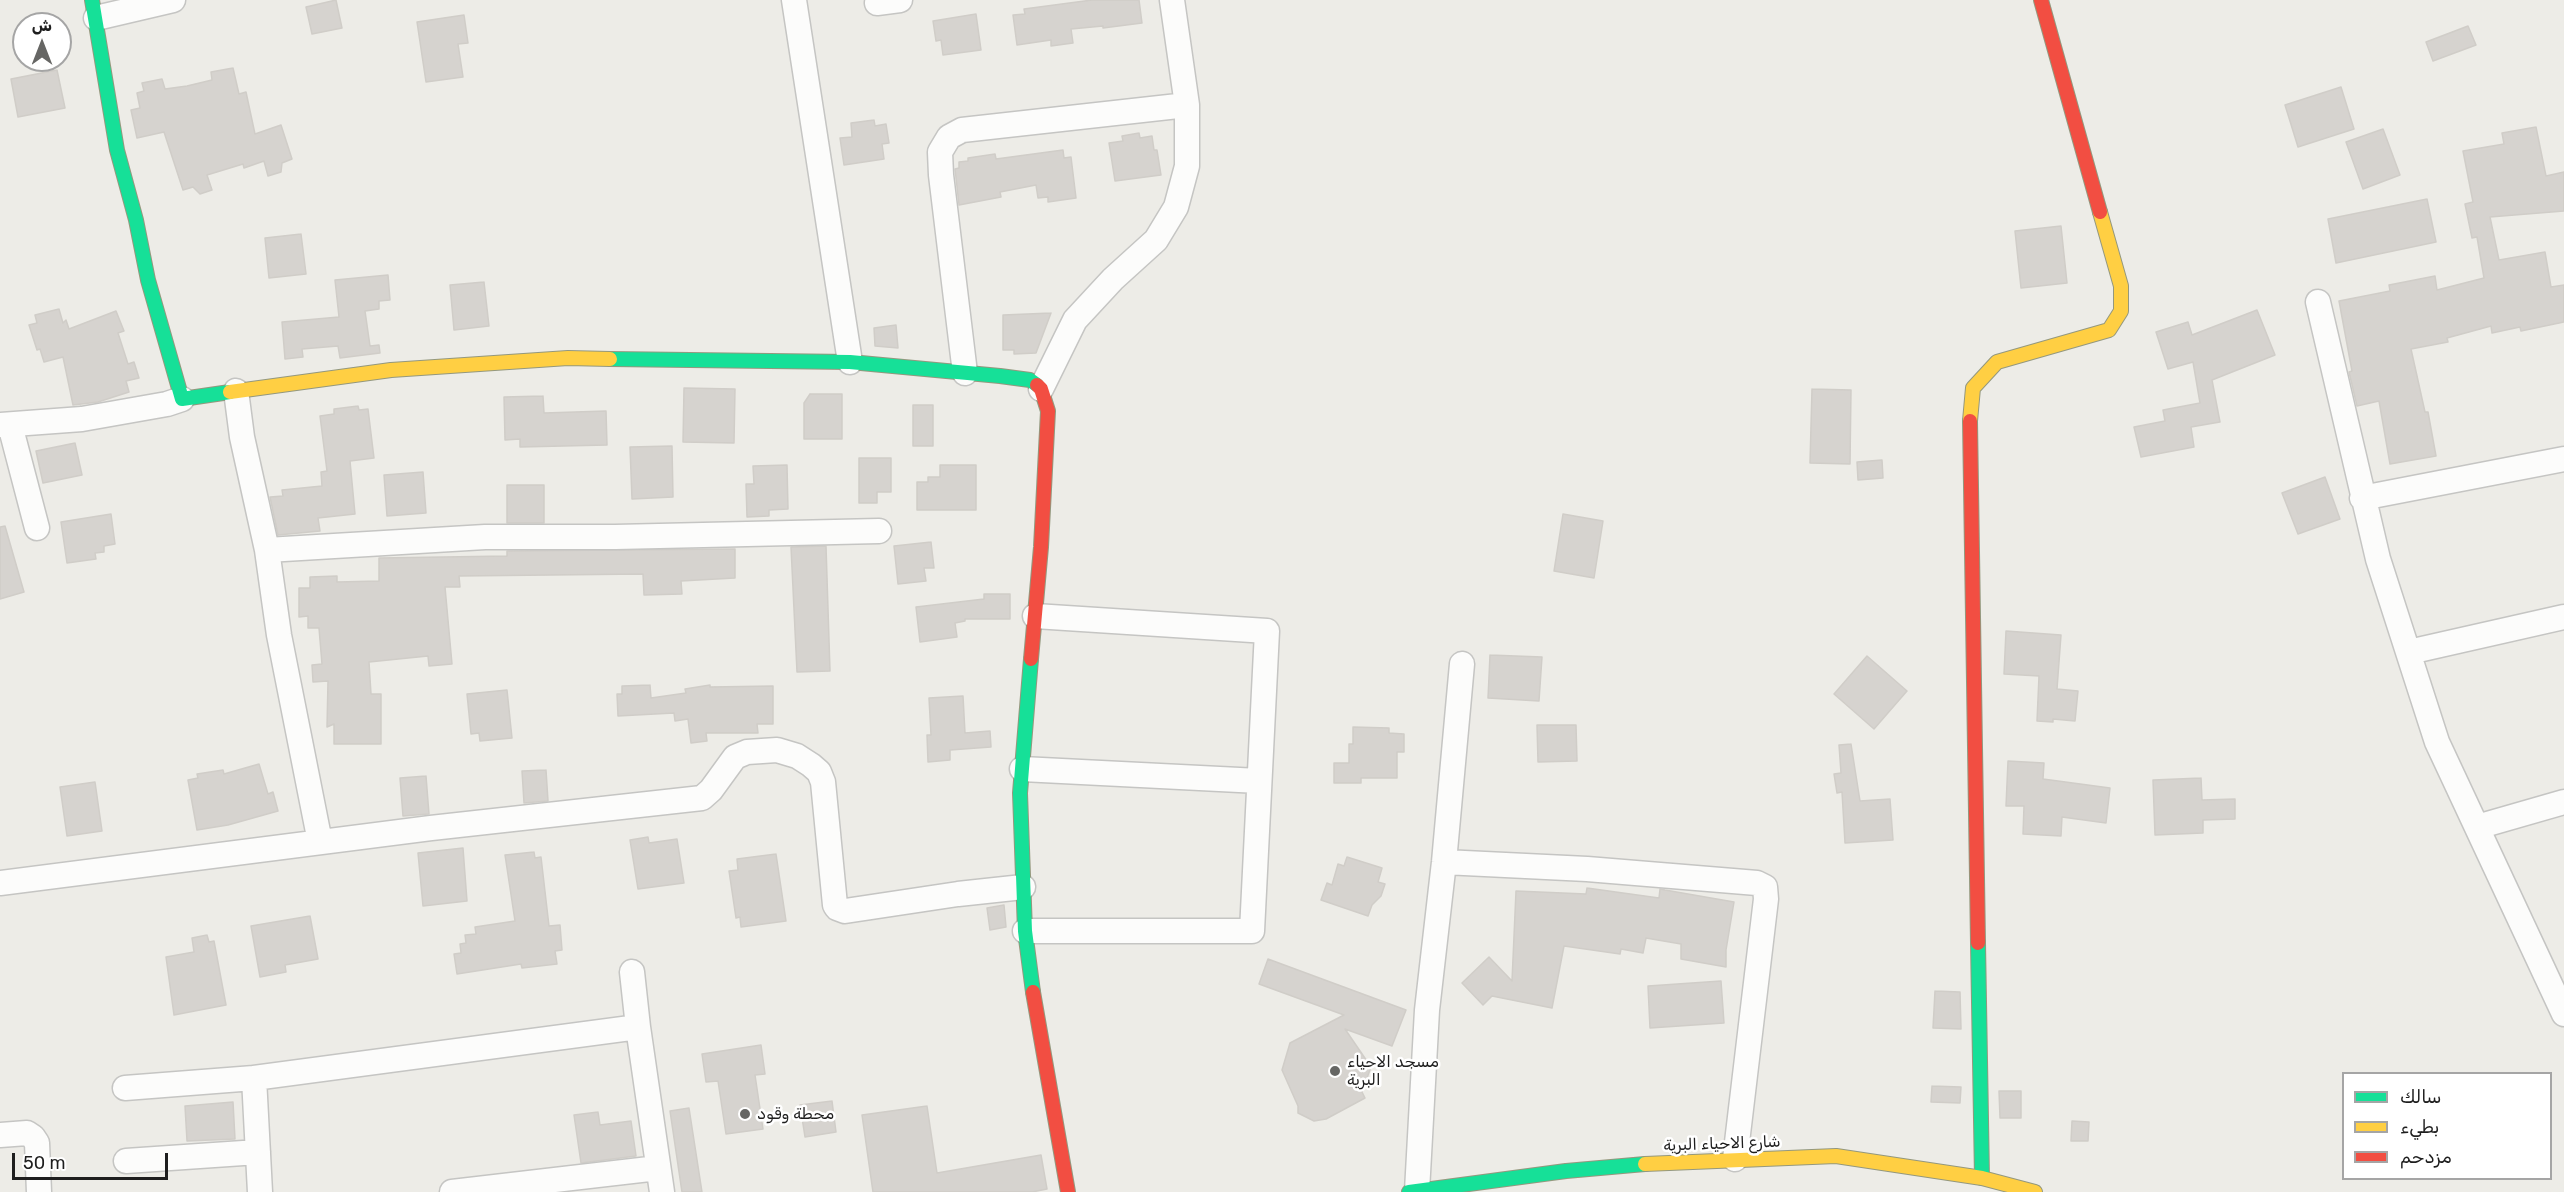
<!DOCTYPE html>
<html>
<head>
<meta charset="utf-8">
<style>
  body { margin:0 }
  #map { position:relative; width:2564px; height:1192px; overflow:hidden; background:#edece7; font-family:Rubik,"Noto Naskh Arabic",sans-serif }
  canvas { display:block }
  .legend { position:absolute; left:2342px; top:1072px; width:210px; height:108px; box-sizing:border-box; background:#fff; border:2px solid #a5a5a5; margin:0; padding:8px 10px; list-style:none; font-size:18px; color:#1e1e1e }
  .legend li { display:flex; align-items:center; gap:12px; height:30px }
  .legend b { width:30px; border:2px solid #a5a5a5 }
  .north { position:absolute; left:12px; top:12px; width:60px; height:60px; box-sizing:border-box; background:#fff; border:2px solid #a5a5a5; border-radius:50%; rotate:0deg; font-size:16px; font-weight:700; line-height:24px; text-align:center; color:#1e1e1e }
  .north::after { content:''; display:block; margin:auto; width:21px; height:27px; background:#666664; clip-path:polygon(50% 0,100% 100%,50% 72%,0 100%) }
  .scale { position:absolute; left:12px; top:1153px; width:156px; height:27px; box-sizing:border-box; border:3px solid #1e1e1e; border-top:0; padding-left:8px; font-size:18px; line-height:21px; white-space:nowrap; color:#1e1e1e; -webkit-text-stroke:4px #fff; paint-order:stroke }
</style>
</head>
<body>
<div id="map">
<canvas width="2564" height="1192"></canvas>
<ul class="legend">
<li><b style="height:8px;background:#16e098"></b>سالك</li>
<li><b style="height:8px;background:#ffcf43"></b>بطيء</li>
<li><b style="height:8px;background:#f24e42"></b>مزدحم</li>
</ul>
<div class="north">ش</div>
<div class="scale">50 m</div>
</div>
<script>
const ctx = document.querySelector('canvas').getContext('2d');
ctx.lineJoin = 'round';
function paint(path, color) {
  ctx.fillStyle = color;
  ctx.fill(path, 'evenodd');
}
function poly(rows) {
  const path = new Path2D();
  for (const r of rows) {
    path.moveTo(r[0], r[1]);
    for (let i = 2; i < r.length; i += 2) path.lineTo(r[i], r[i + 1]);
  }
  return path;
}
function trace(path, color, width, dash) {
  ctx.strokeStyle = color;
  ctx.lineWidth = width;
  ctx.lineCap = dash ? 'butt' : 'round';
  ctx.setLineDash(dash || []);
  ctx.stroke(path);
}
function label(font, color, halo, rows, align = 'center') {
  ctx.font = font + ' Rubik,"Noto Naskh Arabic",sans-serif';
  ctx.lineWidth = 5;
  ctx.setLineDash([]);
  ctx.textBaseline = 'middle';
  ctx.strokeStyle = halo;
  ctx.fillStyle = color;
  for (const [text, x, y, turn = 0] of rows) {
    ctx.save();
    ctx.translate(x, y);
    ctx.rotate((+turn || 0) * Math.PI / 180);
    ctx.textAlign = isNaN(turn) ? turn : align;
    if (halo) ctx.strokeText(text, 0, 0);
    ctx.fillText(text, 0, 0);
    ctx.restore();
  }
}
const building = poly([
  [336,0,342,28,312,34,306,7,336,0],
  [1092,0,1139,0,1142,23,1103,28,1103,26,1071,29,1073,43,1051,46,1051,40,1017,45,1013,15,1025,14,1024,9,1092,0],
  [976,14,981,50,943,55,941,40,936,41,933,21,976,14],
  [464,15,468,43,458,44,463,77,426,82,417,22,464,15],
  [2468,26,2476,45,2433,61,2426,42,2468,26],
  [233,68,239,94,246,92,255,134,281,125,292,159,282,163,281,172,268,176,264,161,244,168,243,164,207,175,212,190,200,194,193,187,183,190,164,132,137,138,131,110,140,108,137,93,144,91,142,83,162,79,165,89,187,86,212,80,211,72,233,68],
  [57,70,65,108,18,117,11,79,57,70],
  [2341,87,2354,129,2298,147,2285,105,2341,87],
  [874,120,875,126,886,124,889,143,882,144,884,159,844,165,840,138,852,137,851,123,874,120],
  [2536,127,2546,176,2564,172,2564,211,2490,217,2499,260,2545,252,2551,287,2564,285,2564,322,2521,331,2520,327,2492,333,2491,326,2447,338,2448,342,2411,349,2425,412,2428,412,2436,456,2390,464,2379,401,2357,406,2349,372,2352,371,2339,301,2390,291,2389,285,2435,276,2437,290,2484,278,2477,237,2472,238,2465,204,2473,202,2463,151,2504,144,2502,133,2536,127],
  [2383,129,2400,175,2363,189,2346,142,2383,129],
  [1139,133,1140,138,1152,136,1154,150,1157,150,1161,175,1115,181,1109,143,1123,141,1122,136,1139,133],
  [1063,150,1064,158,1071,157,1076,198,1048,202,1048,197,1038,198,1036,185,1000,192,1001,197,959,205,955,169,959,168,959,162,968,161,968,158,995,154,996,159,1063,150],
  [2427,199,2436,242,2336,263,2328,219,2427,199],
  [2061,226,2067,283,2021,288,2015,231,2061,226],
  [301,234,306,274,269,278,265,238,301,234],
  [388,275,390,300,379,301,379,309,365,311,370,346,379,345,380,353,340,358,338,346,302,349,303,357,285,359,282,322,339,317,335,280,388,275],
  [484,282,489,326,454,330,450,285,484,282],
  [59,309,63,323,66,320,69,329,116,311,124,331,118,333,128,364,134,362,139,378,126,381,129,392,98,402,73,405,63,357,44,362,40,349,37,350,29,325,37,323,35,315,59,309],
  [2257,310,2275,355,2212,380,2220,422,2191,427,2194,447,2141,457,2134,427,2165,421,2163,410,2200,403,2193,362,2168,369,2156,332,2188,322,2192,335,2257,310],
  [1051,313,1036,353,1014,354,1014,350,1003,350,1003,315,1051,313],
  [896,325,898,348,875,346,874,328,896,325],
  [684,388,735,389,734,443,683,442,684,388],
  [1812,389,1851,390,1850,464,1810,463,1812,389],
  [810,394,842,394,842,439,804,439,804,403,810,394],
  [543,396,544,413,606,411,607,445,520,447,520,439,505,440,504,397,543,396],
  [913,405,933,405,933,446,913,446,913,405],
  [358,406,359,410,368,409,374,458,350,461,355,514,318,518,320,531,278,535,270,497,283,496,282,490,322,486,321,472,327,471,320,416,334,414,334,409,358,406],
  [75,443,82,475,43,483,36,451,75,443],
  [672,446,673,497,632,499,630,447,672,446],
  [859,458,891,458,891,492,877,492,877,503,859,503,859,458],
  [1882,460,1883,478,1858,480,1857,462,1882,460],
  [787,465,788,509,769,510,769,516,747,517,746,484,754,484,753,466,787,465],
  [940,465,976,465,976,510,917,510,917,482,928,482,928,477,940,477,940,465],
  [423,472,426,513,387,516,384,475,423,472],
  [2325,477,2340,519,2298,534,2282,493,2325,477],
  [507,485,544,485,544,523,507,523,507,485],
  [111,514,115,544,104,546,104,552,95,553,96,559,67,563,61,522,111,514],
  [1563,514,1603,521,1594,578,1554,571,1563,514],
  [5,526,24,592,0,599,0,527,5,526],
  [931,542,934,568,924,568,926,581,898,584,894,546,931,542],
  [826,546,830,671,797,672,791,547,826,546],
  [735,549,735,578,681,581,682,594,644,595,643,574,459,576,460,587,445,587,452,664,429,666,428,656,369,662,371,694,381,694,381,744,334,744,334,724,327,727,328,681,313,682,312,665,322,664,319,628,308,628,308,616,299,617,299,588,310,588,310,577,337,576,337,582,379,581,379,558,507,556,507,551,735,549],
  [984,594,1010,594,1010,619,965,619,965,621,955,623,957,637,920,642,916,607,984,599,984,594],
  [2006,631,2061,635,2057,689,2078,691,2075,721,2053,719,2053,722,2037,721,2039,676,2004,674,2006,631],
  [1490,655,1542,657,1539,701,1488,698,1490,655],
  [1867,656,1907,691,1874,729,1834,694,1867,656],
  [650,685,651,698,686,693,685,689,710,685,710,687,773,686,773,724,757,724,758,733,706,733,707,741,691,743,688,719,675,721,674,713,618,716,617,694,622,694,622,686,650,685],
  [507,690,512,738,480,741,479,733,471,734,467,694,507,690],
  [963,696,965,733,990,731,991,747,950,750,950,760,928,762,927,735,931,735,929,698,963,696],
  [1537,725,1576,725,1577,761,1538,762,1537,725],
  [1353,727,1389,728,1389,733,1404,734,1404,752,1397,752,1397,778,1361,778,1361,783,1334,783,1334,763,1349,763,1349,744,1353,744,1353,727],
  [1851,744,1860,801,1890,799,1893,840,1845,843,1842,792,1837,793,1834,774,1841,773,1839,745,1851,744],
  [2008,761,2044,763,2043,779,2110,788,2106,823,2062,817,2061,836,2023,834,2024,806,2006,806,2008,761],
  [259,764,268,794,273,792,278,811,228,825,197,830,188,780,198,778,197,774,223,770,224,774,259,764],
  [546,770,548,801,524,803,522,771,546,770],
  [426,776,429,814,403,816,400,778,426,776],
  [2201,778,2202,800,2235,799,2235,819,2203,820,2203,833,2155,835,2153,780,2201,778],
  [95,782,102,831,67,836,60,787,95,782],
  [648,837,649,843,677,839,684,883,638,889,630,840,648,837],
  [463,848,467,901,423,906,418,853,463,848],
  [534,852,535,858,541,857,549,926,560,925,562,950,555,951,557,964,522,968,521,964,457,974,454,954,461,953,460,944,466,943,465,935,476,934,475,927,515,921,505,855,534,852],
  [776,854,786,921,741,927,740,917,736,918,729,871,738,870,737,859,776,854],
  [1347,857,1382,868,1378,882,1385,884,1381,896,1372,905,1368,916,1321,900,1327,883,1332,885,1338,864,1344,866,1347,857],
  [1587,888,1659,898,1660,889,1665,890,1734,902,1726,950,1726,967,1681,959,1681,944,1646,938,1643,953,1621,949,1620,954,1564,946,1552,1008,1492,996,1483,1005,1462,983,1489,957,1512,981,1516,891,1586,894,1587,888],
  [1004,905,1006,927,990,930,987,908,1004,905],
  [310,916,318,959,285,965,286,972,260,977,251,926,310,916],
  [207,935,209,942,214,941,226,1005,174,1015,166,957,194,952,192,938,207,935],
  [1268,959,1406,1010,1392,1046,1345,1029,1371,1067,1362,1092,1365,1098,1326,1119,1314,1121,1298,1113,1298,1106,1282,1070,1290,1043,1344,1015,1259,984,1268,959],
  [1721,981,1724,1023,1650,1028,1648,986,1721,981],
  [1935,991,1960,992,1961,1029,1933,1028,1935,991],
  [761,1045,765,1074,755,1075,763,1129,726,1134,718,1081,706,1082,702,1054,761,1045],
  [1932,1086,1961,1087,1960,1103,1931,1102,1932,1086],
  [1999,1091,2021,1091,2021,1118,2000,1118,1999,1091],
  [832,1101,836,1132,805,1137,800,1105,832,1101],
  [233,1102,235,1139,187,1141,185,1106,233,1102],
  [927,1106,937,1173,1041,1155,1047,1189,1032,1192,873,1192,862,1115,927,1106],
  [689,1108,702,1192,682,1192,670,1111,689,1108],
  [598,1112,600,1125,631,1121,636,1156,581,1163,574,1115,598,1112],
  [2072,1121,2089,1122,2088,1141,2071,1141,2072,1121]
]);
paint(building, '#d6d3cf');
trace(building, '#d0cdc8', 1.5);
const street = poly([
  [794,0,850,362],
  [877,3,900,0],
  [96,18,173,0],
  [2318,302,2378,559,2437,742,2564,1014],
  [965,373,941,175,940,152,949,137,962,130,1187,105],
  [1041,389,1075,320,1113,279,1156,240,1176,207,1187,166,1187,105,1172,0],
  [236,391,242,437,267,550,279,635,320,842],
  [0,425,82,419,167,404,182,399],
  [10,425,37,528],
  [2362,498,2564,459],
  [267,550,485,537,615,537,879,531],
  [2409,652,2564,617],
  [1022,769,1259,781],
  [2477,827,2564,802],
  [1444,862,1587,869,1757,883,1765,887,1766,899,1735,1159],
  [0,883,431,828,702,798,711,790,735,757,747,752,777,750,797,756,811,765,819,772,823,782,835,905,837,908,845,911,958,894,1023,887],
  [1025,931,1252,931,1267,631,1035,616],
  [632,972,638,1027],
  [125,1088,254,1078],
  [0,1135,27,1133,33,1137,37,1143,39,1192],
  [126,1161,258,1152],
  [1417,1191,1427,1010,1444,862,1462,664],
  [260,1192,254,1078,638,1027,662,1192],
  [452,1192,658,1168]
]);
const fast = poly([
  [92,0,117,150,136,220,148,280,182,399,230,392],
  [610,359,850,362,1000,376,1030,380,1037,385],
  [1031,659,1020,793,1025,931,1033,992],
  [1978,943,1982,1178],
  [1409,1192,1566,1171,1645,1164]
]);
const slow = poly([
  [230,392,391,370,568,358,610,359],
  [1970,421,1973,388,1997,362,2109,330,2121,311,2121,286,2100,212],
  [1645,1164,1836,1156,1982,1178,2035,1192]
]);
const jam = poly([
  [2041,0,2100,212],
  [1970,421,1978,943],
  [1031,659,1041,547,1048,411,1041,389,1037,385],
  [1033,992,1068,1192]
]);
trace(street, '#c5c5c3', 27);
trace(fast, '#94987e', 16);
trace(slow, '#94987e', 16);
trace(jam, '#94987e', 16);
trace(street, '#fcfcfb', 24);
trace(fast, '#16e098', 14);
trace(slow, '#ffcf43', 14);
trace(jam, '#f24e42', 14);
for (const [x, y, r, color] of [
  [1335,1071,6,"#666664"],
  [745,1114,6,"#666664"]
]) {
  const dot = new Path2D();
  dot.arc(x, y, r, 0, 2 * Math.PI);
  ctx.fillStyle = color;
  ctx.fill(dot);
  trace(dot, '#fff', 2);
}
label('16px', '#1e1e1e', '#fff', [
  ["مسجد الاحياء",1347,1062],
  ["البرية",1347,1080],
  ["محطة وقود",757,1114]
], 'left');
label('16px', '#1e1e1e', '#fff', [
  ["شارع الاحياء البرية",1722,1144,-2]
]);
</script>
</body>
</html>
